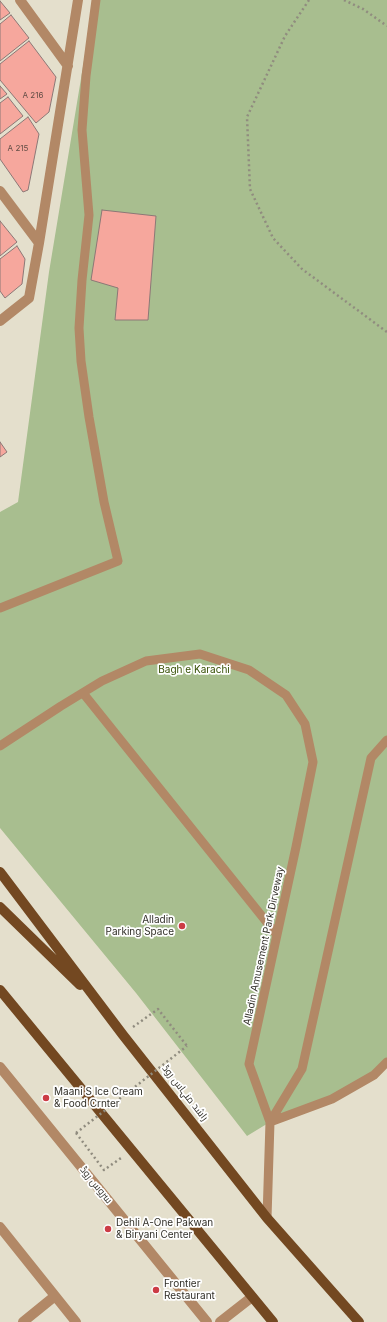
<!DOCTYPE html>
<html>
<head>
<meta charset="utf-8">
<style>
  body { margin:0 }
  canvas { display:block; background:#e4dfcc }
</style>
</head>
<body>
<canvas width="387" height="1322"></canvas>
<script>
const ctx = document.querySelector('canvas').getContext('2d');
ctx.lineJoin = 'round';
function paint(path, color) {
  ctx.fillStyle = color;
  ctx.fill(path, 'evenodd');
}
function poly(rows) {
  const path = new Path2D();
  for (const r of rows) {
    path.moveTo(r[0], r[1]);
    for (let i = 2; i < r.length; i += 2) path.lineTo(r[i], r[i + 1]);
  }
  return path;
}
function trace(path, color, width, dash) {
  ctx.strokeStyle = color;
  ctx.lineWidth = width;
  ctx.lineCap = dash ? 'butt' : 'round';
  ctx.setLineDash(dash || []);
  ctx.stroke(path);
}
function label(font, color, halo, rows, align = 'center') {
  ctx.font = font + ' Inter,Cairo,sans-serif';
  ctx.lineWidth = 3.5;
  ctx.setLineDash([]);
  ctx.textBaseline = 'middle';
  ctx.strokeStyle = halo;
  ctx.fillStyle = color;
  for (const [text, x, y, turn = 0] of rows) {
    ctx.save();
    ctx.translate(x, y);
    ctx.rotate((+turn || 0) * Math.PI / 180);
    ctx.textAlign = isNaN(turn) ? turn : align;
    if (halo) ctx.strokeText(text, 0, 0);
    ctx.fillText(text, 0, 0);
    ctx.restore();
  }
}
paint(poly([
  [94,0,387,0,387,1062,332,1099,270,1122,247,1136,136,993,0,828,0,512,18,502,49,272]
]), '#a8be8f');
const building = poly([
  [0,1,10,13,0,20,0,1],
  [11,15,29,38,0,61,0,24,11,15],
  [29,41,56,77,49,112,36,123,0,80,0,64,29,41],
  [0,86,7,94,0,99,0,86],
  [8,97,23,116,0,134,0,103,8,97],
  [28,117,39,134,28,190,23,192,0,159,0,139,28,117],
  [102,210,156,216,148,320,115,320,118,288,91,280,102,210],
  [0,221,17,242,0,256,0,221],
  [17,246,25,259,22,284,5,298,0,291,0,259,17,246],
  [0,442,7,452,0,457,0,442]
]);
paint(building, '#f6a79d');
trace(building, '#8c7876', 1);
trace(poly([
  [309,0,285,36,247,117,250,189,273,238,302,269,387,332],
  [344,0,363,9,387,26],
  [133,1027,158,1009,187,1046],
  [76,1133,104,1170,121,1158]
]), '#908c7f', 2.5, [2, 3]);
trace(poly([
  [0,608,118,561,104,502,89,417,81,361,79,328,82,280,89,215,82,130,86,76,96,0],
  [83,693,277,935],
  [0,746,61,706,102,681,146,661,200,654,249,670,286,695,305,724,313,762,296,847,249,1064,270,1122],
  [270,1122,302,1069,371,758,387,740],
  [267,1218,270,1122,332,1099,374,1075,387,1062]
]), '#b28866', 9);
trace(poly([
  [20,0,68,66],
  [0,191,39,243],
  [0,321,29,298,39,243,78,0],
  [0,1067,207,1322],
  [0,1227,76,1322],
  [23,1322,55,1296],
  [220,1322,252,1297]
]), '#b28866', 10);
trace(poly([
  [0,872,123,1035,267,1218,359,1322],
  [0,907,80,985],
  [0,990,273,1322]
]), '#734821', 10);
trace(poly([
  [76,1133,187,1046]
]), '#908c7f', 2.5, [2, 3]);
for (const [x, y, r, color] of [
  [182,926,4,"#cc3c45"],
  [46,1098,4,"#cc3c45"],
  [108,1229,4,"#cc3c45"],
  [156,1290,4,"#cc3c45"]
]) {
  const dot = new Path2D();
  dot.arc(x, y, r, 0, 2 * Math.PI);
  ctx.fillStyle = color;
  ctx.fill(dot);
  trace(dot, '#fff', 1.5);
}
label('8px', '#624d45', null, [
  ["A 216",33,96],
  ["A 215",18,149]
]);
label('10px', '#334d01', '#fff', [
  ["Bagh e Karachi",194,670]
]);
label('10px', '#312f28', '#fff', [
  ["Alladin",174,920,"right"],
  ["Parking Space",174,932,"right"],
  ["Maani S Ice Cream",54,1092],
  ["& Food Crnter",54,1104],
  ["Dehli A-One Pakwan",116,1223],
  ["& Biryani Center",116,1235],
  ["Frontier",164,1284],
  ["Restaurant",164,1296]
], 'left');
label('10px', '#312f28', '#fff', [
  ["Alladin Amusement Park Dirveway",264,946,-78],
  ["راشد منہاس روڈ",185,1093,52],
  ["سروس روڈ",96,1185,51]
]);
</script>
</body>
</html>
